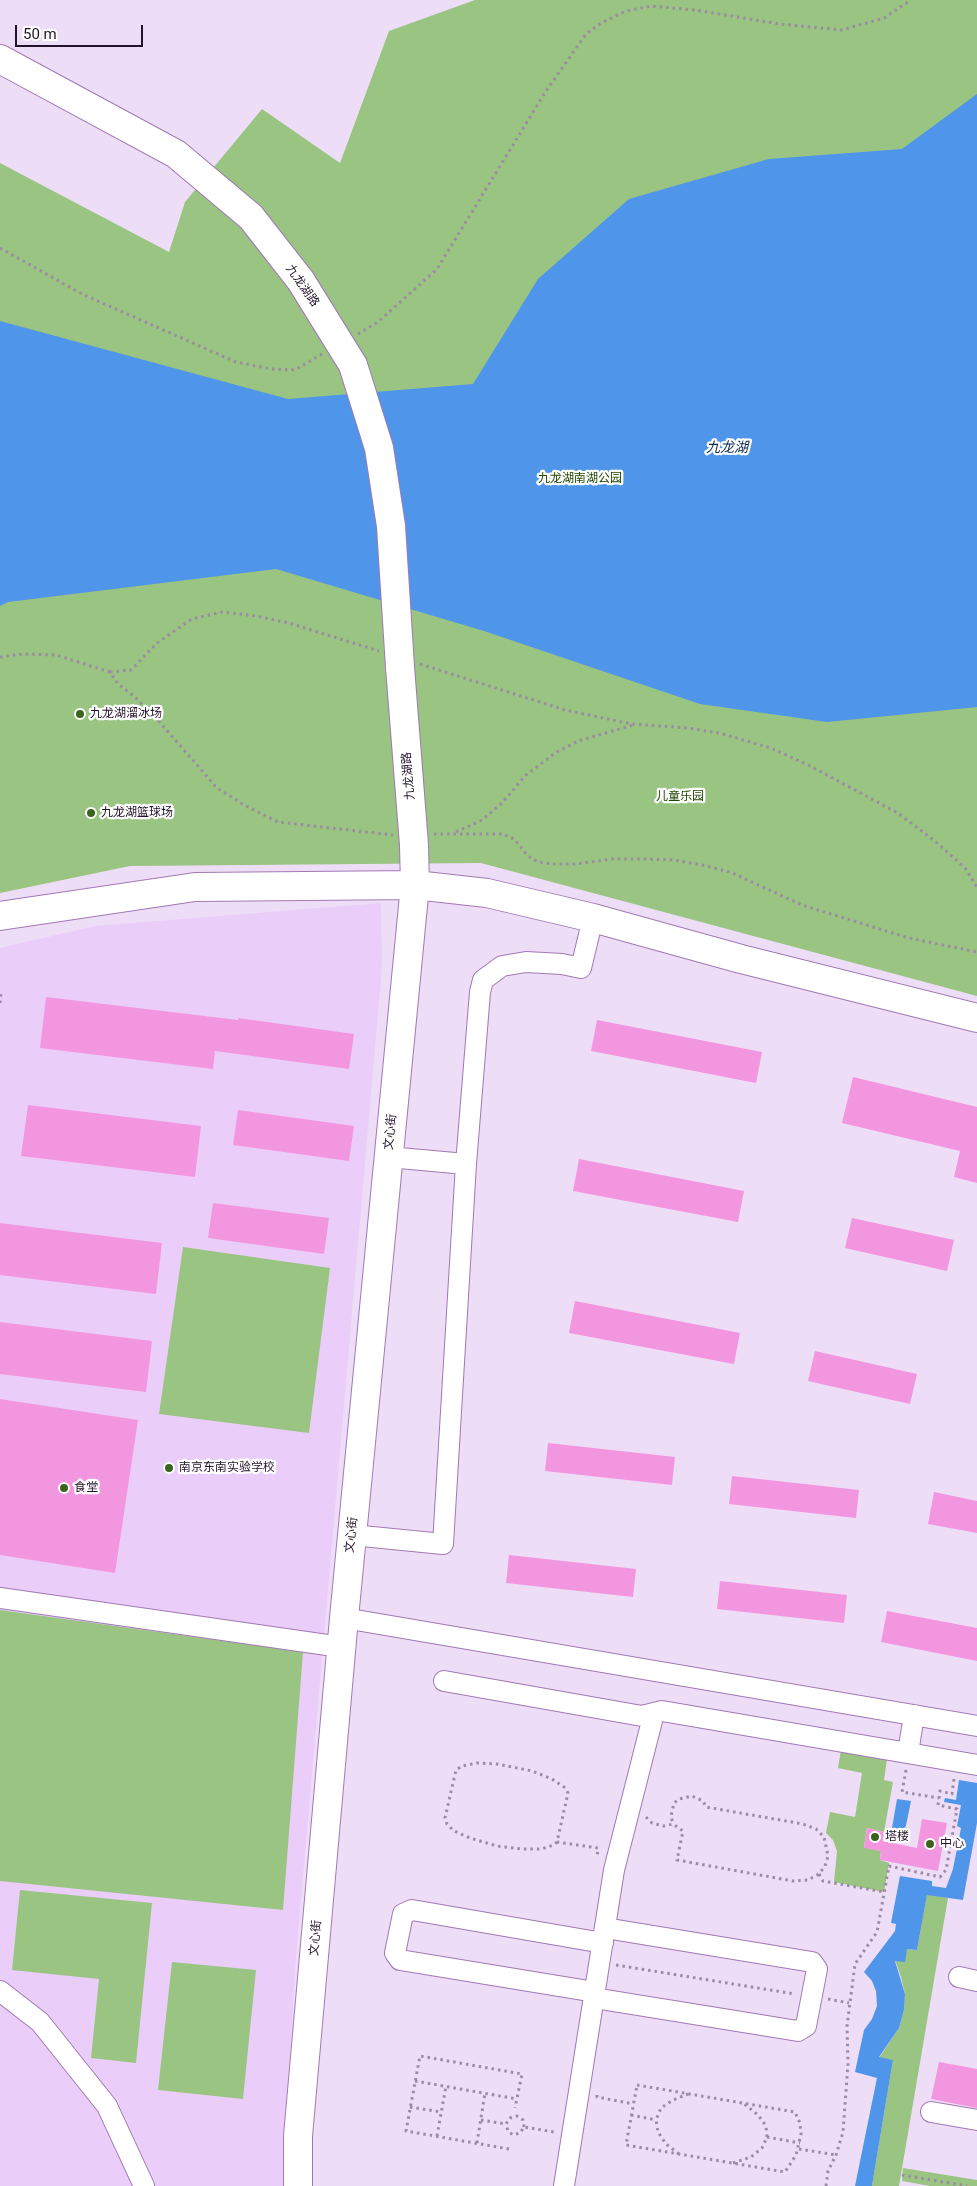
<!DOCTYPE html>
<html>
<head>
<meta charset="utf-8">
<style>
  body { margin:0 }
  #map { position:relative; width:977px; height:2186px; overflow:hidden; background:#eeddf7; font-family:Roboto,sans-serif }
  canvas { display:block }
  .scale { position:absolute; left:15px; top:25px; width:128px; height:22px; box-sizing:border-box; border:2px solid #23132a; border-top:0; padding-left:6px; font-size:15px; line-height:18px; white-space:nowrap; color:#23132a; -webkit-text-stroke:4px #fff; paint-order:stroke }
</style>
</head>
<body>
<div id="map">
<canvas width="977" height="2186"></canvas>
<div class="scale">50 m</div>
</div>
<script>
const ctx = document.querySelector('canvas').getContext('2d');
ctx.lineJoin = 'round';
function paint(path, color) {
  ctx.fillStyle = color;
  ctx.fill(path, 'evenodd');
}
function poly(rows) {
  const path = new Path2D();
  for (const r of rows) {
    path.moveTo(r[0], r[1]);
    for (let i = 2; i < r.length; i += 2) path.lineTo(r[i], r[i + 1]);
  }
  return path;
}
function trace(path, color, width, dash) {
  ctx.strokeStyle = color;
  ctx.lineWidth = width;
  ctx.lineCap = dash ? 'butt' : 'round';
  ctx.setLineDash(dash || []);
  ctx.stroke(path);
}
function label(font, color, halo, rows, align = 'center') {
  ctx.font = font + ' Roboto,"Noto Sans SC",sans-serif';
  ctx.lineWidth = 4.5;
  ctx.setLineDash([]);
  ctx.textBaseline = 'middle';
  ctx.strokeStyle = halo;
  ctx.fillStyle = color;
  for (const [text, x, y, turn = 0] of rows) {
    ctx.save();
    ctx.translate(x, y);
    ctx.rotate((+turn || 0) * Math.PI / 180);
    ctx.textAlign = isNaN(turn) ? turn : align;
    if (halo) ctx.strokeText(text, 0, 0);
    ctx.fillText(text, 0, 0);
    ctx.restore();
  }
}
paint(poly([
  [381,903,382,967,295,1969,283,2186,0,2186,0,948,95,926]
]), '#eacef9');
paint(poly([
  [475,0,977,0,977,996,481,863,130,866,0,893,0,163,169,252,185,202,262,109,340,163,389,31],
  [183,1247,330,1268,309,1433,159,1414],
  [0,1610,303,1652,283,1910,0,1881],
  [841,1750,887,1759,884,1780,893,1782,884,1832,867,1828,864,1847,881,1851,880,1860,889,1863,884,1892,834,1882,837,1851,833,1840,826,1833,830,1812,855,1817,862,1773,838,1768],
  [20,1890,152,1903,136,2063,91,2058,99,1979,12,1970],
  [927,1894,948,1898,899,2186,872,2186,893,2060,879,2058,899,2028,904,2010,905,1994,901,1977,895,1960,907,1949,917,1950],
  [172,1962,256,1970,243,2099,158,2090],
  [903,2168,977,2180,977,2186,930,2186,902,2181]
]), '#9ac482');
paint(poly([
  [977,94,977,707,827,722,700,704,484,631,276,569,8,602,0,606,0,321,288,399,473,384,538,279,629,199,769,159,902,149],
  [959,1780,977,1783,977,1823,963,1900,927,1895,917,1950,907,1949,905,1962,895,1961,905,1994,904,2010,899,2028,879,2057,893,2060,872,2186,855,2186,877,2078,855,2072,864,2030,872,2019,877,2006,876,1991,872,1981,864,1972,895,1931,896,1924,891,1923,900,1876,932,1881,932,1886,946,1888,953,1869,961,1828,957,1826,961,1805,944,1802,945,1798,956,1800],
  [897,1799,911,1801,905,1830,892,1828]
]), '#4f95e9');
paint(poly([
  [46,997,238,1020,238,1018,354,1034,349,1069,215,1051,213,1069,40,1048],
  [597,1020,762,1052,756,1083,591,1051],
  [853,1077,977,1107,977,1183,954,1177,960,1151,842,1123],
  [28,1105,201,1126,195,1177,21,1156],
  [238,1110,354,1126,349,1161,233,1145],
  [579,1159,744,1191,738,1222,573,1191],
  [213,1203,329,1218,324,1254,208,1238],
  [852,1218,954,1240,947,1271,845,1248],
  [0,1223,162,1243,156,1294,0,1275],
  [575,1301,740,1333,734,1364,569,1333],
  [0,1322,152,1341,146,1392,0,1374],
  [815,1351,917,1374,910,1404,808,1381],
  [0,1399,138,1420,115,1573,0,1555],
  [548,1443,675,1457,672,1485,545,1471],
  [732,1476,859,1490,856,1518,729,1504],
  [934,1492,977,1501,977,1533,928,1524],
  [509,1555,636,1569,633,1597,506,1583],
  [720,1581,847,1595,844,1623,717,1609],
  [887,1611,977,1628,977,1661,881,1642],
  [922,1819,947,1823,938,1871,880,1860,881,1851,864,1848,867,1828,884,1832,883,1841,917,1848],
  [939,2062,977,2069,977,2108,931,2099]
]), '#f396e0');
const street = poly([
  [388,1157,466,1164,480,992,483,980,502,966,526,962,562,964,581,968,593,918],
  [352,1535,443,1544,466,1164],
  [0,1598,341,1647],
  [344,1618,977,1726],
  [444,1681,642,1716,662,1711,977,1765],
  [908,1753,914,1715],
  [959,1977,977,1981],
  [0,1991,40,2022,107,2106,144,2186],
  [595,1992,400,1960,395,1953,403,1914,412,1910,603,1943],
  [594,1998,798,2031,806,2026,817,1969,812,1962,605,1928],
  [931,2112,977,2120],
  [564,2186,614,1870,654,1713]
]);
const secondary = poly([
  [0,59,176,154,251,217,301,281],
  [0,916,195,887,415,885,487,893,593,918,741,959,977,1018],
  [298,2186,298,2136,344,1618,415,885,414,845,400,667]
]);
trace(street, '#a179b4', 22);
trace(secondary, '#a179b4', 30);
trace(poly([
  [0,248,82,294,236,362,271,369,295,370,322,354],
  [358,334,378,322,437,269,546,91,586,34,601,23,626,11,651,6,695,10,780,24,842,30,884,18,911,0],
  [0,657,23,654,56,655,110,672,118,684,134,696,156,718,217,788,246,806,278,822,393,835],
  [420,664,565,710,632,724,688,728,719,733,771,748,810,766,898,813,936,842,965,868,977,887],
  [110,672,131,670,157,643,192,619,222,612,256,616,289,623,379,651],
  [456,832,482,820,502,803,525,776,555,753,578,741,633,725],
  [434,834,503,834,514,839,528,856,538,862,552,864,575,864,612,859,641,859,674,860,702,865,730,872,802,905,873,927,909,938,977,952],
  [0,1003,1,993],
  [906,1770,902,1792,939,1798],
  [646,1817,652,1823,664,1826,673,1824,683,1831,677,1860,793,1881,808,1880,819,1874,825,1866,828,1856,824,1837,816,1829,803,1824,706,1807,703,1801,692,1796,679,1799,674,1803,671,1816,673,1824],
  [557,1842,554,1845,541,1849,522,1849,497,1846,470,1838,454,1831,447,1824,445,1818,456,1770,462,1766,477,1763,497,1764,532,1771,552,1779,564,1787,568,1793,557,1842,598,1848,597,1857],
  [819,1874,823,1881,884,1892],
  [616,1965,795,1994],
  [828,1999,849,2003],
  [415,2081,517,2099],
  [637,2085,795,2112,800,2123,801,2134,796,2155,785,2172,626,2145,637,2085],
  [597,2095,597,2097,633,2104],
  [410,2107,441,2112],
  [631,2115,656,2120],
  [481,2120,506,2124],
  [524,2127,523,2120,517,2116,510,2118,506,2124,508,2131,513,2135,520,2133,524,2127,554,2132],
  [437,2136,446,2086],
  [767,2137,800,2143],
  [477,2143,485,2093],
  [509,2149,406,2131,420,2056,522,2074,515,2108],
  [799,2149,836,2155],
  [679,2154,666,2144,658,2132,656,2120,661,2108,673,2100,688,2094],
  [733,2163,751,2157,762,2148,767,2137,766,2126,758,2115,743,2103],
  [902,2175,967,2186],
  [826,2186,828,2171,836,2155,843,2132,848,2064,847,2026,855,1964,877,1932,889,1866,940,1877,946,1870,957,1809,938,1805,940,1791,952,1794,954,1779]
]), '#9b8ba3', 3, [2.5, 4]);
trace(street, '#fff', 20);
trace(secondary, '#fff', 28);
const secondaryBridge = poly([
  [301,281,353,365,379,448,391,526,400,667]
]);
trace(secondaryBridge, '#a179b4', 30, []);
trace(secondaryBridge, '#fff', 28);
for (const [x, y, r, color] of [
  [80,714,5,"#3b631e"],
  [91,813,5,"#3b631e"],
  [169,1468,5,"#3b631e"],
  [64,1488,5,"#3b631e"],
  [875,1837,5,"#3b631e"],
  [930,1844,5,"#3b631e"]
]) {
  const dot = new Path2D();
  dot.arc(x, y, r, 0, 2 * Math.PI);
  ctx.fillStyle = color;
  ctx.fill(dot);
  trace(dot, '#fff', 2);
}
label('12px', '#23132a', '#fff', [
  ["九龙湖路",302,286,55],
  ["九龙湖路",409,776,-95],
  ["文心街",391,1132,-84],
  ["文心街",352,1535,-84],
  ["文心街",316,1938,-85]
]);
label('12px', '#214600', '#fff', [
  ["九龙湖南湖公园",580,479],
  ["儿童乐园",680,797]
]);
label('12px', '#23132a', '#fff', [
  ["九龙湖溜冰场",90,714],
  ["九龙湖篮球场",101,813],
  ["南京东南实验学校",179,1468],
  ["食堂",74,1488],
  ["塔楼",885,1837],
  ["中心",940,1844]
], 'left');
label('italic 14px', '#0d294a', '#fff', [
  ["九龙湖",727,448]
]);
</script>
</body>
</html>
